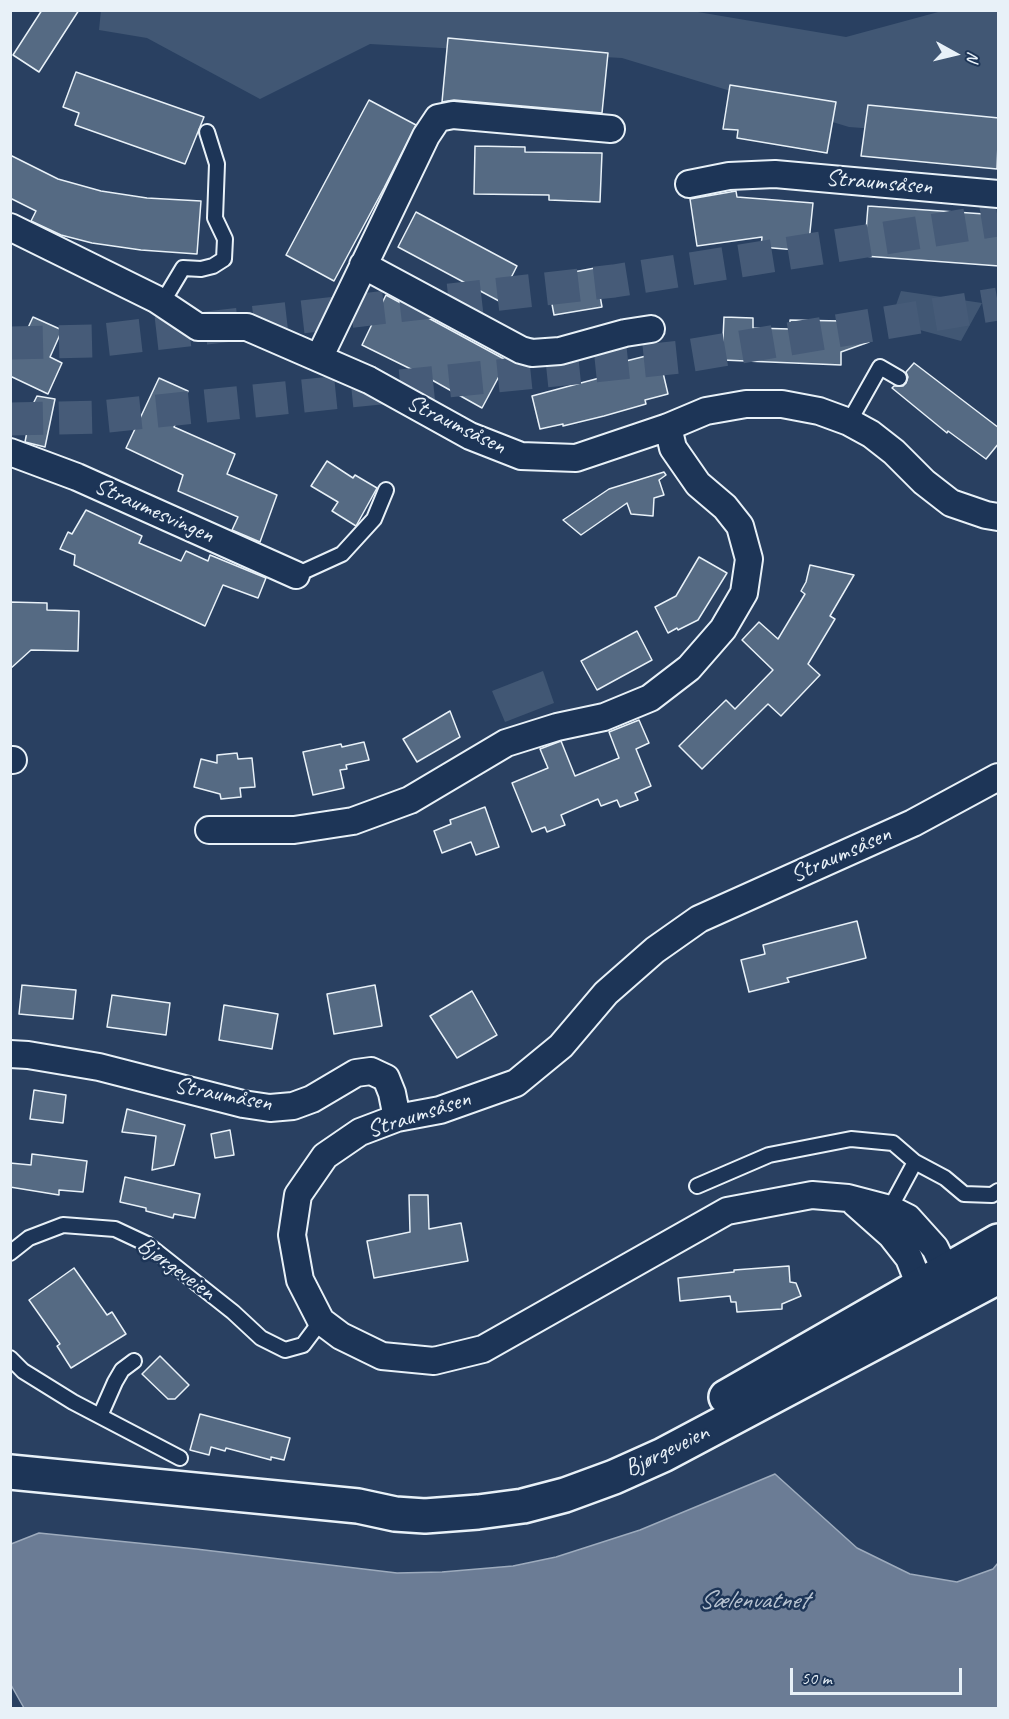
<!DOCTYPE html>
<html>
<head>
<meta charset="utf-8">
<style>
  body { margin:0 }
  #map { position:relative; width:1009px; height:1719px; overflow:hidden; background:#294061; font-family:Caveat,sans-serif }
  canvas { display:block }
  .frame { position:absolute; inset:0; border:12px solid #e8f1f8; pointer-events:none }
  .north { position:absolute; left:925px; top:24px; width:60px; height:60px; -webkit-text-stroke:4px #1d3557; paint-order:stroke; rotate:98deg; font-size:16px; font-weight:700; line-height:24px; text-align:center; color:#e8f1f8 }
  .north::after { content:''; display:block; margin:auto; width:21px; height:27px; background:#e8f1f8; clip-path:polygon(50% 0,100% 100%,50% 72%,0 100%) }
  .scale { position:absolute; left:790px; top:1668px; width:172px; height:27px; box-sizing:border-box; border:3px solid #e8f1f8; border-top:0; padding-left:8px; font-size:18px; line-height:21px; white-space:nowrap; color:#e8f1f8; -webkit-text-stroke:4px #1d3557; paint-order:stroke }
</style>
</head>
<body>
<div id="map">
<canvas width="1009" height="1719"></canvas>
<div class="frame"></div>
<div class="north">N</div>
<div class="scale">50 m</div>
</div>
<script>
const ctx = document.querySelector('canvas').getContext('2d');
ctx.lineJoin = 'round';
function paint(path, color) {
  ctx.fillStyle = color;
  ctx.fill(path, 'evenodd');
}
function poly(rows) {
  const path = new Path2D();
  for (const r of rows) {
    path.moveTo(r[0], r[1]);
    for (let i = 2; i < r.length; i += 2) path.lineTo(r[i], r[i + 1]);
  }
  return path;
}
function trace(path, color, width, dash) {
  ctx.strokeStyle = color;
  ctx.lineWidth = width;
  ctx.lineCap = dash ? 'butt' : 'round';
  ctx.setLineDash(dash || []);
  ctx.stroke(path);
}
function label(font, color, halo, rows, align = 'center') {
  ctx.font = font + ' Caveat,sans-serif';
  ctx.lineWidth = 5;
  ctx.setLineDash([]);
  ctx.textBaseline = 'middle';
  ctx.strokeStyle = halo;
  ctx.fillStyle = color;
  for (const [text, x, y, turn = 0] of rows) {
    ctx.save();
    ctx.translate(x, y);
    ctx.rotate((+turn || 0) * Math.PI / 180);
    ctx.textAlign = isNaN(turn) ? turn : align;
    if (halo) ctx.strokeText(text, 0, 0);
    ctx.fillText(text, 0, 0);
    ctx.restore();
  }
}
paint(poly([
  [101,10,686,10,846,37,942,11,998,11,998,138,849,127,622,58,370,44,260,99,147,38,99,30],
  [901,291,982,303,961,341,890,322],
  [543,671,554,703,505,722,492,691]
]), '#415774');
const water = poly([
  [775,1474,857,1548,910,1574,957,1582,993,1569,998,1563,998,1708,24,1708,11,1685,11,1544,39,1533,196,1549,397,1573,442,1572,513,1566,556,1557,640,1530,775,1474]
]);
paint(water, '#6b7c95');
trace(water, '#9dabbd', 1.5);
const building = poly([
  [42,10,79,10,39,72,13,55,42,10],
  [448,38,608,53,602,113,454,100,442,102,448,38],
  [76,72,204,117,185,164,75,125,79,113,63,107,76,72],
  [730,85,836,102,827,153,737,138,738,130,723,129,730,85],
  [369,100,416,125,384,188,334,281,286,255,369,100],
  [868,105,999,118,997,169,861,156,868,105],
  [475,146,525,147,525,152,602,153,600,202,549,200,549,195,474,194,475,146],
  [10,155,58,179,101,191,147,198,201,201,197,254,141,250,92,243,61,235,31,221,36,211,10,198,10,155],
  [736,191,737,197,813,203,808,251,761,247,762,237,697,246,690,199,736,191],
  [868,206,999,215,999,266,864,256,868,206],
  [416,212,517,266,499,301,398,247,416,212],
  [595,268,602,307,554,315,547,277,595,268],
  [386,295,504,359,504,367,482,408,423,375,362,345,386,295],
  [33,317,62,330,50,357,62,363,48,394,10,376,10,338,21,343,33,317],
  [724,317,753,318,753,328,790,329,790,320,842,321,842,331,869,342,841,352,841,365,722,360,724,317],
  [646,356,648,363,660,360,668,394,645,400,646,404,604,416,563,426,563,424,540,429,532,396,607,376,605,368,610,365,646,356],
  [914,363,999,428,999,443,986,459,948,431,947,433,892,388,894,386,903,386,906,383,908,377,906,372,914,363],
  [159,378,188,391,184,400,186,400,174,427,235,454,227,474,277,495,260,542,232,530,238,517,178,491,183,475,126,448,159,378],
  [37,396,55,399,45,447,25,442,32,406,37,396],
  [327,461,353,478,355,475,377,488,356,526,332,511,338,502,311,486,327,461],
  [664,472,666,475,659,480,664,495,654,498,653,516,631,514,627,503,581,535,563,520,609,489,664,472],
  [86,510,142,536,139,543,181,561,186,551,208,561,210,555,266,578,258,598,223,585,205,626,74,565,75,555,60,549,68,532,72,534,86,510],
  [699,557,727,573,698,620,678,630,677,628,668,633,655,607,676,596,699,557],
  [810,565,854,575,830,616,835,619,808,664,820,675,781,716,768,704,702,769,679,746,726,700,735,709,773,670,742,640,759,622,778,639,805,594,801,591,806,582,810,565],
  [10,602,47,603,47,610,79,611,78,651,31,650,10,669,10,602],
  [637,631,652,660,597,690,581,661,637,631],
  [450,711,460,737,417,762,403,739,450,711],
  [639,720,649,743,636,749,651,786,635,793,638,800,620,807,617,800,601,806,598,799,561,815,565,825,547,832,545,827,532,832,512,783,548,768,540,749,561,741,575,776,619,758,609,732,639,720],
  [364,742,369,760,346,765,347,769,340,770,344,788,313,795,303,752,341,744,342,747,364,742],
  [237,753,238,759,252,758,255,787,240,788,241,797,221,799,220,794,194,787,201,759,217,763,217,755,237,753],
  [485,807,499,847,476,855,471,842,442,853,434,831,451,824,450,820,485,807],
  [857,921,866,958,787,978,789,982,749,992,741,960,765,954,763,945,857,921],
  [22,985,76,990,73,1019,19,1014,22,985],
  [375,985,382,1026,334,1034,327,994,375,985],
  [472,991,497,1035,457,1058,430,1016,472,991],
  [112,995,170,1003,166,1035,107,1027,112,995],
  [224,1005,278,1014,272,1049,219,1040,224,1005],
  [34,1090,66,1095,63,1123,30,1119,34,1090],
  [127,1109,185,1125,174,1165,152,1170,156,1136,122,1132,127,1109],
  [230,1130,234,1155,215,1158,211,1134,230,1130],
  [32,1154,87,1161,83,1192,59,1190,59,1195,10,1187,10,1163,31,1165,32,1154],
  [125,1177,200,1194,195,1218,174,1214,173,1218,146,1211,146,1208,120,1202,125,1177],
  [409,1195,428,1195,429,1229,461,1223,468,1261,374,1278,367,1241,410,1232,409,1195],
  [789,1266,790,1282,796,1283,801,1296,782,1304,782,1309,737,1312,736,1302,731,1302,730,1296,680,1301,678,1278,734,1272,734,1270,789,1266],
  [74,1268,107,1315,112,1312,126,1334,71,1368,57,1346,60,1344,29,1300,74,1268],
  [160,1356,189,1385,175,1399,168,1399,142,1374,160,1356],
  [200,1414,290,1438,284,1460,271,1457,271,1460,226,1448,225,1451,211,1447,209,1455,190,1450,200,1414]
]);
paint(building, '#556a83');
trace(building, '#e8f1f8', 1.5);
trace(poly([
  [10,343,93,341,614,281,998,220],
  [10,419,99,417,681,357,998,304]
]), '#465b78', 33, [33, 16]);
const service = poly([
  [162,303,183,268,201,269,213,266,224,259,225,239,215,218,217,164,207,132],
  [849,422,880,367,899,378],
  [296,575,342,554,374,519,386,490],
  [697,1186,769,1155,851,1139,893,1143,915,1162],
  [888,1212,915,1162,945,1178,964,1194,992,1195,998,1191],
  [10,1253,29,1238,63,1225,115,1229,147,1244,233,1312,261,1338,285,1350,303,1345,321,1321],
  [10,1358,23,1371,73,1402,180,1458],
  [100,1416,115,1382,122,1370,134,1361]
]);
const minor = poly([
  [689,184,729,176,775,174,998,194],
  [10,227,156,299,198,327,247,327,369,380,470,436,521,456,576,458,668,427,706,411,746,404,782,404,819,411,849,422,871,434,894,452,924,482,951,503,986,515,998,517],
  [363,265,521,350,532,353,560,351,625,333,651,329],
  [319,358,426,136,438,118,453,115,611,129],
  [10,452,77,477,296,575],
  [10,760,13,760],
  [209,830,294,830,353,821,410,800,506,743,557,727,604,717,650,698,689,668,723,629,744,593,749,559,740,526,725,507,698,484,673,448,668,427],
  [10,1054,28,1055,99,1067,243,1104,270,1108,293,1106,312,1099,356,1073,371,1071,386,1078,392,1093,397,1118],
  [855,1203,891,1235,909,1258,920,1286,936,1294],
  [950,1287,946,1271,935,1248,908,1218,890,1209,848,1198,812,1195,727,1211,483,1349,434,1361,382,1356,341,1336,321,1321,300,1280,292,1235,298,1195,325,1156,360,1132,397,1118,440,1110,516,1083,561,1046,606,993,655,950,699,919,913,823,998,777]
]);
const primary = poly([
  [726,1397,998,1241],
  [10,1472,358,1506,395,1514,425,1516,478,1512,523,1506,565,1495,614,1477,663,1455,998,1277]
]);
trace(service, '#e8f1f8', 18);
trace(minor, '#e8f1f8', 30);
trace(primary, '#e8f1f8', 38);
trace(service, '#1d3557', 14);
trace(minor, '#1d3557', 26);
trace(primary, '#1d3557', 33);
label('24px', '#e8f1f8', '#1d3557', [
  ["Straumsåsen",879,183,5],
  ["Straumsåsen",456,425,26],
  ["Straumesvingen",154,511,24],
  ["Straumsåsen",841,855,-24],
  ["Straumåsen",223,1095,11],
  ["Straumsåsen",419,1115,-18],
  ["Bjørgeveien",176,1269,36],
  ["Bjørgeveien",667,1451,-26]
]);
label('italic 26px', '#b6c2d0', '#1d3557', [
  ["Sælenvatnet",753,1601]
]);
</script>
</body>
</html>
